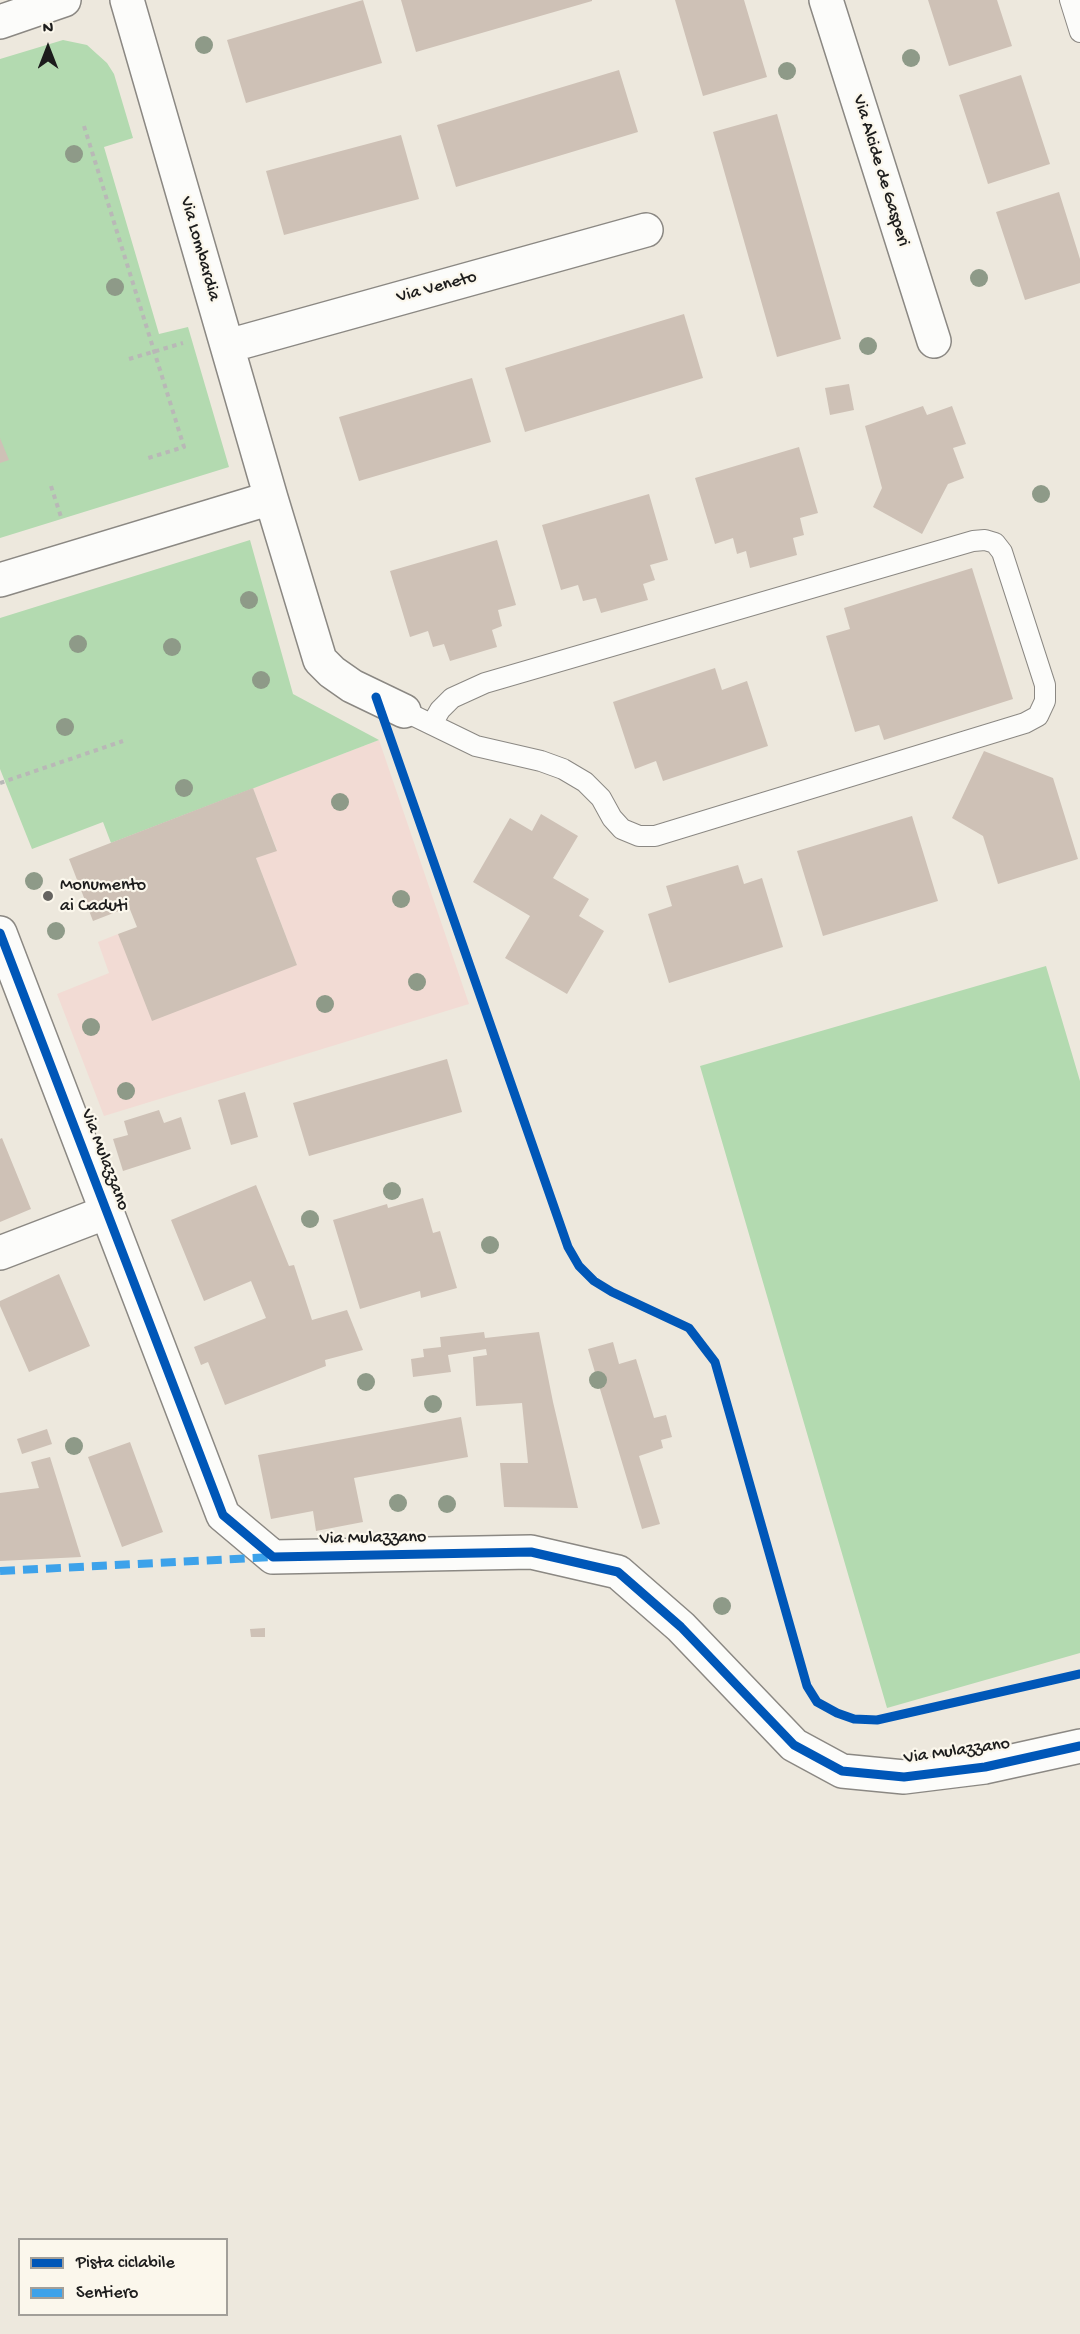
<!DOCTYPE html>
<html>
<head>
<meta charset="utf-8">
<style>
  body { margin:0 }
  #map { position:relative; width:1080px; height:2334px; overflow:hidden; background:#ede8dd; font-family:"Gochi Hand",sans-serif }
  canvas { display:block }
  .legend { position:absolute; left:18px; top:2238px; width:210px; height:78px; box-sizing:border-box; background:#fbf7ec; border:2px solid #a29f99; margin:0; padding:8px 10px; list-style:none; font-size:18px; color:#1c1c1c }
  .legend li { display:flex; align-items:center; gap:12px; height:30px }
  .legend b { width:30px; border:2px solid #a29f99 }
  .north { position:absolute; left:18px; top:18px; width:60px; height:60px; -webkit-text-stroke:4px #fbf7ec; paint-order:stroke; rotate:0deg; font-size:16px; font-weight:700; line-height:24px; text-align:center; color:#1c1c1c }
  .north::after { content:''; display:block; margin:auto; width:21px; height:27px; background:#1c1c1c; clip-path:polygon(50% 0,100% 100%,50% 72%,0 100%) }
</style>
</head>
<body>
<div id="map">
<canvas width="1080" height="2334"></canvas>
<ul class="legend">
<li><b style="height:8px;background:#0057b8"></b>Pista ciclabile</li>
<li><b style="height:8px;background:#3da2ea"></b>Sentiero</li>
</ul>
<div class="north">N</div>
</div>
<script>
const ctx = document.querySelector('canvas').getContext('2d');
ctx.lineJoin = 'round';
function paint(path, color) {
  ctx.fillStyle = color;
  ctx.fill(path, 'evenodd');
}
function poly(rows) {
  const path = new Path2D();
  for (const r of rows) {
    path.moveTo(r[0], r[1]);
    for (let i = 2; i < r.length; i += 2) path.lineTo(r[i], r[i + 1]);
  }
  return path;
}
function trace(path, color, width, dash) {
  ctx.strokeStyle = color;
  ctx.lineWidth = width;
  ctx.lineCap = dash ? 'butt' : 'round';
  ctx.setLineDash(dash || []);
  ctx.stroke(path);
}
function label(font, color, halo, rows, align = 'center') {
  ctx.font = font + ' "Gochi Hand",sans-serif';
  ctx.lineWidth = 4.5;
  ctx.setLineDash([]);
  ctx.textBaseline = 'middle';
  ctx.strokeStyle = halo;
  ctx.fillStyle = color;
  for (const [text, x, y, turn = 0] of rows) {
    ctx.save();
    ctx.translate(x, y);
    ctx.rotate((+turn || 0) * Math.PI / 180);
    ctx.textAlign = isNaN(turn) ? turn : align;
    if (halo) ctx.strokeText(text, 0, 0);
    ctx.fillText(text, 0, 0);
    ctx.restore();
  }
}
paint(poly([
  [379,740,469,1004,104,1116,57,994,109,973,98,942,118,934,297,965,256,858,277,850,253,788]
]), '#f2dbd4');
paint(poly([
  [63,40,87,45,107,63,114,74,133,138,104,147,159,334,188,327,229,467,0,538,0,59],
  [250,540,293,694,379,740,111,843,103,822,32,849,0,769,0,618],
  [1046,966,1080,1081,1080,1653,887,1708,700,1066]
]), '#b3dab0');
paint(poly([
  [363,0,382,63,246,103,227,40],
  [401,0,592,0,592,1,416,52],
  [675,0,744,0,767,77,703,96],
  [928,0,997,0,1012,46,949,66],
  [619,70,638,132,456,187,437,125],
  [1021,75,1050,164,988,184,959,95],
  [777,114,841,339,777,357,713,132],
  [401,135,419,199,284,235,266,171],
  [1059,192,1080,259,1080,283,1025,300,996,212],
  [684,314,703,378,525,432,505,368],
  [472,378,491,442,359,481,339,417],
  [849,384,854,410,830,415,825,388],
  [923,406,927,415,952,406,966,444,953,448,964,478,948,484,922,534,873,507,882,488,865,426],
  [0,438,9,460,0,463],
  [799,447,818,513,800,518,804,535,793,538,797,555,750,568,746,551,737,554,733,538,715,544,695,478],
  [649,494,668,560,650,565,655,580,643,584,648,600,601,613,596,598,583,601,578,585,561,590,542,525],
  [497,540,516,605,498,610,502,626,492,630,497,647,450,661,444,644,433,647,428,631,410,637,390,571],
  [972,568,1013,699,884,740,879,725,855,732,826,636,850,629,844,608],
  [715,668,722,690,747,681,768,746,663,781,656,761,635,769,613,702],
  [984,751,1053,778,1078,859,998,884,983,836,952,818],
  [253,788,277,851,256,858,297,965,152,1021,118,934,137,927,129,907,93,921,69,859],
  [541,814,578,836,553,878,589,899,579,916,604,931,567,994,505,958,530,916,473,882,510,818,532,831],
  [912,816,938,901,823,936,797,851],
  [738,865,744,884,762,878,783,947,669,983,648,914,672,906,666,886],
  [447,1059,462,1112,309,1156,293,1103],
  [245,1092,258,1137,231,1145,218,1100],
  [159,1110,164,1123,181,1117,191,1149,123,1171,113,1139,128,1135,124,1121],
  [2,1138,31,1209,0,1222,0,1139],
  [256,1185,289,1266,294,1265,312,1320,347,1310,363,1350,325,1360,326,1366,225,1405,208,1362,201,1365,194,1347,266,1318,251,1281,204,1301,171,1220],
  [423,1198,433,1233,440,1231,457,1288,421,1298,420,1291,360,1309,333,1220,387,1204,388,1208],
  [59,1274,90,1346,29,1372,0,1306,0,1301],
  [484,1332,485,1338,539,1332,553,1402,578,1508,504,1507,500,1463,528,1463,522,1403,476,1406,473,1357,487,1355,486,1349,448,1355,451,1372,413,1377,411,1359,424,1357,423,1349,441,1347,440,1337],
  [613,1342,619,1364,636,1359,654,1418,666,1415,672,1437,661,1440,663,1448,639,1456,660,1524,642,1529,588,1349],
  [461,1417,468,1457,354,1478,363,1522,316,1531,313,1511,271,1519,258,1455],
  [47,1429,52,1444,22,1454,17,1439],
  [130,1442,163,1532,122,1547,88,1457],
  [50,1457,81,1557,0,1561,0,1493,39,1488,31,1462],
  [265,1628,265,1637,251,1637,250,1629]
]), '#cec1b6');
const lane = poly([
  [1070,0,1080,32],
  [404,711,476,746,541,761,563,769,585,782,601,798,612,818,622,829,639,836,655,836,1025,723,1038,716,1045,701,1045,685,1002,552,995,543,985,540,973,541,485,683,452,698,440,710,432,724]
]);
const street = poly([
  [127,0,271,498,320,660,332,672,352,686,404,711],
  [826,0,934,341],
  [0,22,64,0],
  [228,346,646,230],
  [0,580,271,498],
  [0,933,223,1515,273,1557,531,1552,618,1572,681,1627,794,1745,842,1771,904,1777,985,1767,1080,1746],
  [0,1253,107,1212]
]);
trace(lane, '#8b8883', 22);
trace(street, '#8b8883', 36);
trace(poly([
  [84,126,184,447,145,459],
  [129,359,183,343],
  [51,486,61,517],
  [0,783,123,741]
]), '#b9b8b7', 4, [4.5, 4.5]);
trace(lane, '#fcfcfa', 20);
trace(street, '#fcfcfa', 33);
trace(poly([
  [0,1571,273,1557]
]), '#3da2ea', 8, [15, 8]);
trace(poly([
  [376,697,568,1247,579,1266,594,1281,612,1292,689,1328,715,1362,807,1686,817,1702,837,1713,854,1719,877,1720,1080,1674],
  [0,933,223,1515,273,1557,531,1552,618,1572,681,1627,794,1745,842,1771,904,1777,985,1767,1080,1746]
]), '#0057b8', 9);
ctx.fillStyle = '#8e9a88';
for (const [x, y] of [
  [204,45],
  [911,58],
  [787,71],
  [74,154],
  [979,278],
  [115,287],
  [868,346],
  [1041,494],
  [249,600],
  [78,644],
  [172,647],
  [261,680],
  [65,727],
  [184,788],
  [340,802],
  [34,881],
  [401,899],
  [56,931],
  [417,982],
  [325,1004],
  [91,1027],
  [126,1091],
  [392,1191],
  [310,1219],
  [490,1245],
  [598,1380],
  [366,1382],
  [433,1404],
  [74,1446],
  [398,1503],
  [447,1504],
  [722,1606]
]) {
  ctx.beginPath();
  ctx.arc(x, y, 9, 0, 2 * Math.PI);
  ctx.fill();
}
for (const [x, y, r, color] of [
  [48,896,6,"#656360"]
]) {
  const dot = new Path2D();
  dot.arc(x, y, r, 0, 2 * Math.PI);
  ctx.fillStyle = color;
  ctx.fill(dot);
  trace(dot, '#fbf7ec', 2);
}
label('18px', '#1c1c1c', '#fbf7ec', [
  ["Via Alcide de Gasperi",880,171,73],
  ["Via Lombardia",199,249,74],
  ["Via Veneto",437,288,-15],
  ["Via Mulazzano",104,1160,69],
  ["Via Mulazzano",373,1539,-1],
  ["Via Mulazzano",957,1752,-8]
]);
label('18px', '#1c1c1c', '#fbf7ec', [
  ["Monumento",60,886],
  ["ai Caduti",60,907]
], 'left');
</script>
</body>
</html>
